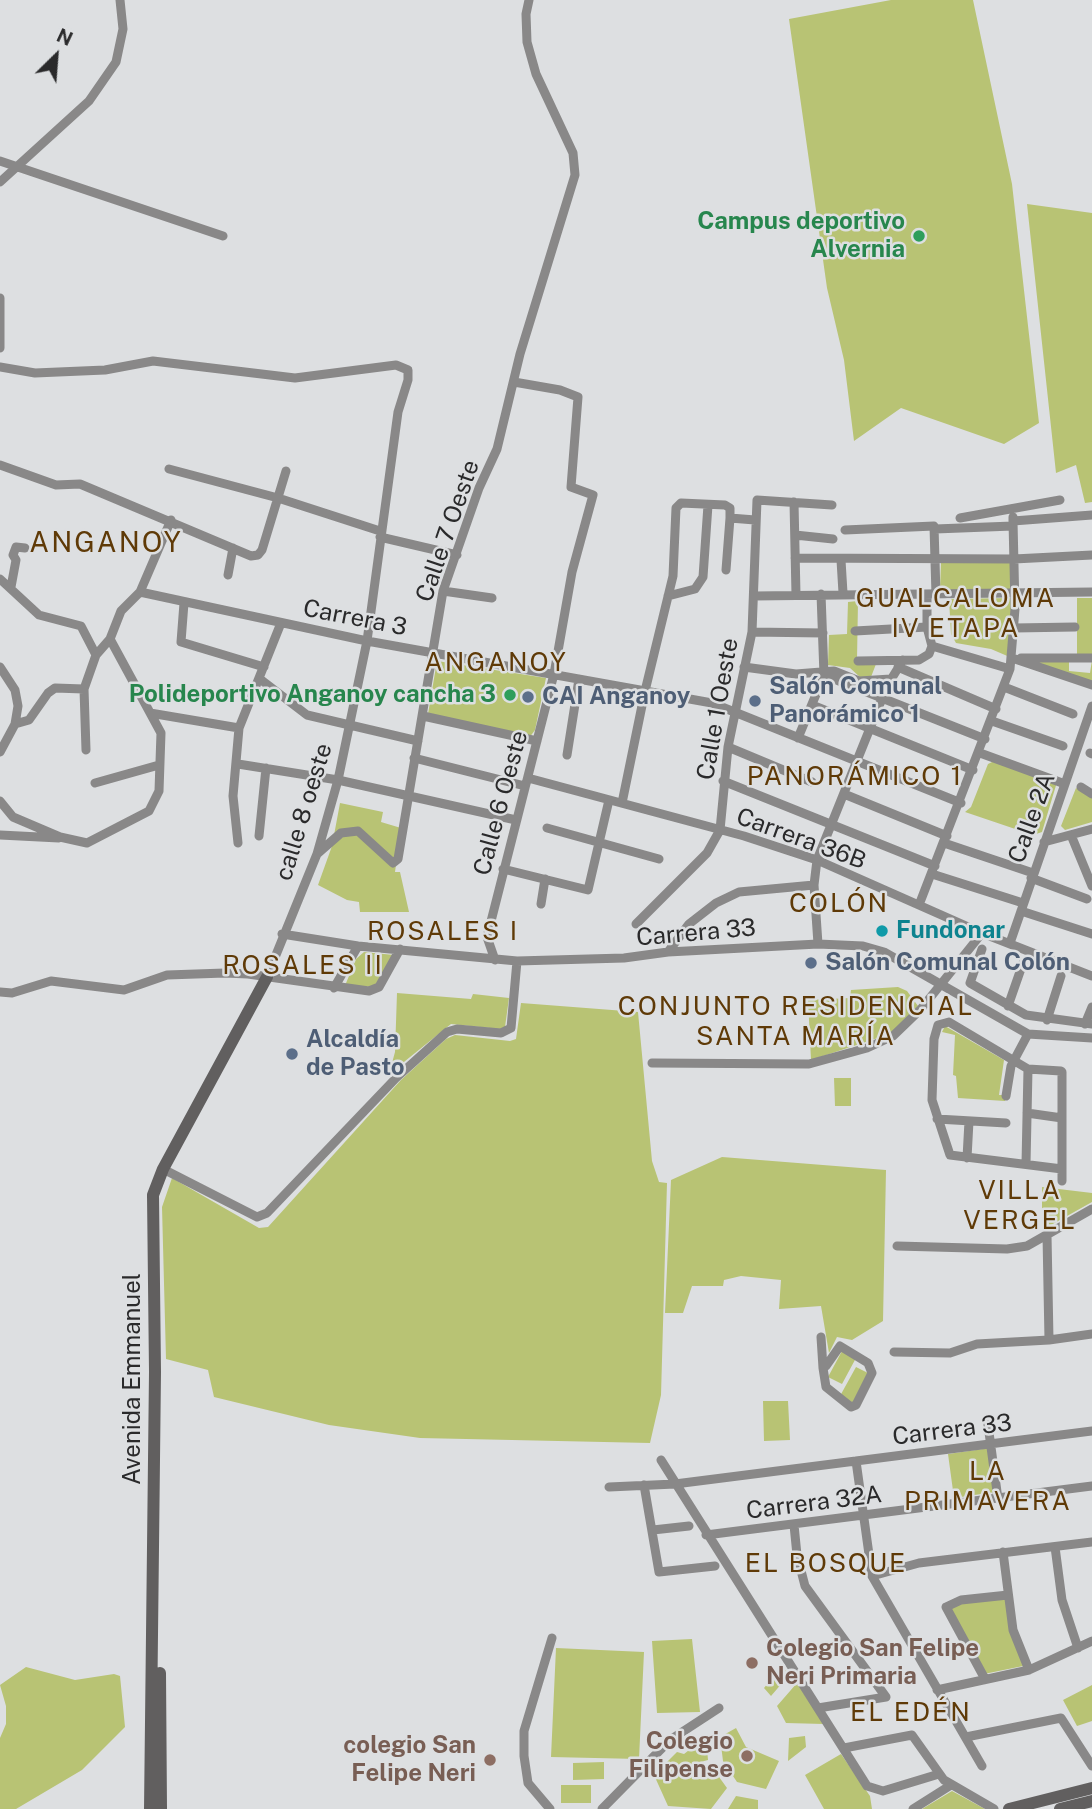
<!DOCTYPE html>
<html>
<head>
<meta charset="utf-8">
<style>
  body { margin:0 }
  #map { position:relative; width:1092px; height:1809px; overflow:hidden; background:#dddfe1; font-family:"Public Sans",sans-serif }
  canvas { display:block }
  .north { position:absolute; left:21px; top:21px; width:70px; height:70px; -webkit-text-stroke:5px #dddfe1; paint-order:stroke; rotate:25deg; font-size:19px; font-weight:700; line-height:28px; text-align:center; color:#2a2a2b }
  .north::after { content:''; display:block; margin:auto; width:24px; height:32px; background:#2a2a2b; clip-path:polygon(50% 0,100% 100%,50% 72%,0 100%) }
</style>
</head>
<body>
<div id="map">
<canvas width="1092" height="1809"></canvas>
<div class="north">N</div>
</div>
<script>
const ctx = document.querySelector('canvas').getContext('2d');
ctx.lineJoin = 'round';
function paint(path, color) {
  ctx.fillStyle = color;
  ctx.fill(path, 'evenodd');
}
function poly(rows) {
  const path = new Path2D();
  for (const r of rows) {
    path.moveTo(r[0], r[1]);
    for (let i = 2; i < r.length; i += 2) path.lineTo(r[i], r[i + 1]);
  }
  return path;
}
function trace(path, color, width, dash) {
  ctx.strokeStyle = color;
  ctx.lineWidth = width;
  ctx.lineCap = dash ? 'butt' : 'round';
  ctx.setLineDash(dash || []);
  ctx.stroke(path);
}
function label(font, color, halo, rows, align = 'center') {
  ctx.font = font + ' "Public Sans",sans-serif';
  ctx.lineWidth = 5;
  ctx.setLineDash([]);
  ctx.textBaseline = 'middle';
  ctx.strokeStyle = halo;
  ctx.fillStyle = color;
  for (const [text, x, y, turn = 0] of rows) {
    ctx.save();
    ctx.translate(x, y);
    ctx.rotate((+turn || 0) * Math.PI / 180);
    ctx.textAlign = isNaN(turn) ? turn : align;
    if (halo) ctx.strokeText(text, 0, 0);
    ctx.fillText(text, 0, 0);
    ctx.restore();
  }
}
paint(poly([
  [891,0,973,0,1012,184,1039,423,1004,444,901,408,854,441,844,360,827,288,789,19],
  [1027,204,1092,213,1092,502,1085,503,1076,465,1056,473],
  [1012,562,1012,590,940,590,941,563],
  [1012,598,1012,658,991,649,956,643,951,634,949,599],
  [1077,598,1092,598,1092,656,1077,657],
  [858,601,857,660,876,664,871,677,861,678,850,668,828,665,829,635,847,634,848,602],
  [1069,660,1069,671,1090,673,1092,660,1092,684,1024,661],
  [437,661,546,678,535,730,529,738,428,714],
  [994,761,1057,782,1042,832,1033,835,965,812,971,807,988,764],
  [1076,788,1092,796,1092,822,1065,830,1061,826],
  [340,803,383,812,381,822,401,828,395,872,400,872,409,912,360,912,359,902,347,900,318,885,332,846],
  [364,952,394,955,379,986,344,988,356,959],
  [898,987,907,991,918,1006,893,1033,811,1060,808,1000,850,998,851,990],
  [397,993,471,999,473,994,509,998,505,1027,500,1029,451,1024,389,1074,395,1052],
  [521,1003,638,1012,652,1161,659,1182,667,1183,661,1395,650,1443,420,1438,329,1425,214,1397,208,1370,166,1359,162,1207,172,1178,259,1228,268,1227,401,1080,446,1039,455,1035,510,1041,516,1039],
  [945,1026,1004,1060,999,1095,1005,1095,1005,1101,958,1098,956,1076,953,1075,955,1035,942,1032],
  [834,1078,851,1078,851,1106,835,1106],
  [722,1157,886,1170,883,1321,852,1340,837,1337,829,1353,821,1306,779,1309,781,1280,741,1276,724,1280,723,1286,692,1286,683,1313,665,1313,671,1180],
  [1042,1187,1092,1193,1092,1202,1042,1230],
  [842,1351,856,1358,842,1384,828,1377],
  [856,1367,870,1374,853,1403,840,1396],
  [763,1401,788,1401,790,1440,764,1441],
  [990,1448,995,1492,954,1498,948,1454],
  [1006,1599,1023,1666,984,1674,948,1610,963,1603],
  [692,1639,700,1712,657,1713,652,1641],
  [556,1648,644,1652,639,1759,551,1757],
  [782,1666,789,1675,771,1696,764,1688],
  [26,1667,75,1680,114,1674,120,1676,125,1727,82,1770,16,1809,0,1809,0,1738,6,1724,6,1706,0,1685],
  [797,1683,824,1724,786,1723,777,1706],
  [1092,1685,1092,1721,1077,1726,1063,1700],
  [736,1728,746,1747,779,1761,766,1789,737,1782,723,1761,720,1737],
  [805,1736,806,1747,788,1761,789,1738],
  [706,1737,708,1760,678,1768,683,1778,714,1770,727,1788,711,1809,668,1806,654,1775,677,1752,684,1754],
  [841,1754,870,1796,872,1809,824,1809,805,1775],
  [604,1762,604,1779,573,1780,573,1763],
  [561,1785,591,1785,591,1803,561,1803],
  [952,1791,985,1809,922,1809],
  [736,1796,758,1800,758,1809,728,1809]
]), '#b8c374');
trace(poly([
  [0,161,223,236],
  [0,182,89,101,116,62,123,29,120,0],
  [0,298,0,348],
  [0,367,35,373,105,370,153,361,295,378,396,365,408,370,408,380,398,412,367,641,338,780,317,854,267,977],
  [0,465,56,485,80,484,251,556,258,555,262,550,286,471],
  [169,469,278,498,380,531],
  [794,502,796,595],
  [1013,517,1013,521,1092,515],
  [960,518,1060,500],
  [935,529,1013,526],
  [845,530,934,526,936,595],
  [795,535,833,539],
  [380,537,457,555],
  [795,558,1014,559,1092,555],
  [841,560,843,593],
  [726,570,730,518],
  [228,575,233,548],
  [0,579,39,615,81,626,96,655,110,639],
  [11,587,16,560,13,555,16,547,25,548],
  [443,591,492,598],
  [140,592,367,641,712,703,961,803],
  [927,595,927,627,932,646],
  [668,596,695,589,703,577,708,505],
  [754,596,1092,592],
  [184,603,181,642,264,667],
  [1014,628,1075,627],
  [855,631,927,627],
  [752,632,823,633],
  [932,646,1010,669],
  [1012,658,1092,685],
  [1021,658,1092,658],
  [858,661,919,660,929,654,932,646],
  [0,667,15,690,18,706,15,724,0,752],
  [744,667,796,674,834,671,859,681,891,679],
  [898,667,996,709],
  [824,675,985,739],
  [260,679,307,715,418,741],
  [1004,687,1073,714],
  [812,705,973,770],
  [150,713,239,728],
  [423,716,537,741],
  [992,721,1063,746],
  [15,724,29,720,48,693,55,688,84,689],
  [798,738,824,675,821,594],
  [728,747,812,782],
  [86,750,84,689,96,655],
  [980,753,1065,784],
  [1090,753,1092,754],
  [567,755,579,679],
  [414,758,525,786],
  [238,764,338,780,516,820],
  [528,778,744,836,817,860,982,933,1092,976],
  [723,781,935,866],
  [95,783,159,765],
  [1081,787,1092,794],
  [844,794,947,836],
  [0,801,13,817,60,837,87,843,149,811,159,791,161,733,110,639,121,611,140,592,171,520],
  [622,803,645,691,673,576,676,508,681,503,725,505,730,508,730,518,755,520],
  [547,828,659,859],
  [0,835,59,838],
  [1071,835,1092,886],
  [259,836,266,768],
  [1044,842,1092,829],
  [238,843,233,796,239,728,281,623],
  [944,843,1033,873],
  [317,854,341,833,358,831,393,863,398,859,443,591,479,488,497,449,520,354,575,175,573,153,536,74,527,42,526,14,529,0],
  [503,869,588,890,609,800],
  [932,874,1023,903],
  [1031,878,1087,899],
  [541,904,545,879],
  [919,905,1010,669,1015,609,1013,521],
  [1021,911,1092,934],
  [636,924,707,853,720,830,728,747,752,632,757,500,832,505],
  [282,934,358,946,517,961,624,958,668,952,818,944,863,946,884,952,1028,1034,1092,1038],
  [1010,943,1092,706],
  [818,944,814,885,817,860,887,686,903,660],
  [982,949,970,983,1026,1015,1092,1024],
  [668,952,689,924,716,903,739,892,814,885],
  [495,960,487,937,554,674,572,572,593,495,571,487,578,397,560,390,514,382],
  [334,988,358,946],
  [0,992,12,993,51,981,124,990,167,975,225,973,248,974,369,991,379,987,400,949],
  [1008,1006,1023,963],
  [1047,1020,1061,976],
  [1085,1024,1092,1007],
  [652,1063,809,1064,867,1048,893,1036,921,1009,982,933],
  [1006,1096,1011,1066,1028,1034],
  [1027,1113,1062,1118],
  [937,1119,1006,1123],
  [967,1158,969,1121],
  [1026,1164,1028,1069],
  [163,1169,257,1217,267,1213,396,1078,447,1032,457,1029,501,1033,511,1028,517,961],
  [1062,1181,1062,1072,1061,1071,1028,1069,949,1022,938,1025,934,1039,932,1100,950,1155,1062,1169],
  [1047,1235,1049,1340],
  [897,1246,1007,1249,1027,1246,1092,1209],
  [821,1337,823,1368,826,1387,851,1407,856,1405,872,1373,868,1363,840,1346,826,1366,823,1362],
  [894,1352,950,1353,977,1344,1049,1340,1092,1334],
  [988,1425,998,1499],
  [661,1460,867,1786,883,1791,939,1774],
  [856,1461,872,1576,982,1766],
  [644,1485,659,1572,715,1566],
  [609,1487,675,1484,1092,1431],
  [794,1525,797,1555,805,1586,886,1697,818,1708],
  [653,1530,689,1526],
  [706,1535,1092,1486],
  [1055,1547,1062,1600,1078,1648],
  [1003,1552,1013,1630,1029,1670],
  [872,1576,919,1563,1092,1542],
  [985,1679,946,1607,961,1600,1008,1595],
  [937,1690,1029,1670,1092,1641],
  [966,1737,1061,1718,1092,1766],
  [844,1748,912,1735,944,1780,994,1809],
  [550,1809,528,1783,524,1756,524,1731,552,1638],
  [602,1809,670,1740,719,1708],
  [913,1809,951,1785]
]), '#898888', 9);
trace(poly([
  [160,1673,161,1809],
  [150,1809,155,1372,153,1195,163,1169,267,977],
  [1009,1809,1092,1788],
  [1060,1809,1092,1801]
]), '#615f5f', 12);
for (const [x, y, r, color] of [
  [919,236,7,"#2e9e5b"],
  [510,695,7,"#2e9e5b"],
  [528,697,7,"#5c6f8a"],
  [755,701,7,"#5c6f8a"],
  [882,931,7,"#0f9aa8"],
  [811,963,7,"#5c6f8a"],
  [292,1054,7,"#5c6f8a"],
  [752,1663,7,"#8d6e63"],
  [747,1756,7,"#8d6e63"],
  [490,1760,7,"#8d6e63"]
]) {
  const dot = new Path2D();
  dot.arc(x, y, r, 0, 2 * Math.PI);
  ctx.fillStyle = color;
  ctx.fill(dot);
  trace(dot, '#dddfe1', 2.5);
}
label('bold 24px', '#27864d', '#dddfe1', [
  ["Campus deportivo",905,222],
  ["Alvernia",905,250],
  ["Polideportivo Anganoy cancha 3",496,695]
], 'right');
label('24px', '#2a2a2b', '#dddfe1', [
  ["Calle 7 Oeste",448,531,-71],
  ["Carrera 3",355,618,11],
  ["Calle 1 Oeste",718,709,-80],
  ["Calle 6 Oeste",501,803,-75],
  ["calle 8 oeste",304,812,-73],
  ["Calle 2A",1032,818,-70],
  ["Carrera 36B",801,839,20],
  ["Carrera 33",696,933,-5],
  ["Avenida Emmanuel",133,1379,-90],
  ["Carrera 33",952,1430,-7],
  ["Carrera 32A",814,1503,-7]
]);
label('bold 24px', '#4e5e75', '#dddfe1', [
  ["Salón Comunal",769,687],
  ["Panorámico 1",769,715],
  ["CAI Anganoy",542,697],
  ["Salón Comunal Colón",825,963],
  ["Alcaldía",306,1040],
  ["de Pasto",306,1068]
], 'left');
label('bold 24px', '#0d838f', '#dddfe1', [
  ["Fundonar",896,931]
], 'left');
label('bold 24px', '#785e54', '#dddfe1', [
  ["Colegio San Felipe",766,1649,"left"],
  ["Neri Primaria",766,1677,"left"],
  ["Colegio",733,1742],
  ["Filipense",733,1770],
  ["colegio San",476,1746],
  ["Felipe Neri",476,1774]
], 'right');
ctx.letterSpacing = '2px';
label('26px', '#5f3a07', '#dddfe1', [
  ["GUALCALOMA",956,599],
  ["IV ETAPA",956,629],
  ["ANGANOY",496,663],
  ["PANORÁMICO 1",855,777],
  ["COLÓN",839,904],
  ["ROSALES I",443,932],
  ["ROSALES II",303,966],
  ["CONJUNTO RESIDENCIAL",796,1007],
  ["SANTA MARÍA",796,1037],
  ["VILLA",1020,1191],
  ["VERGEL",1020,1221],
  ["LA",988,1472],
  ["PRIMAVERA",988,1502],
  ["EL BOSQUE",826,1564],
  ["EL EDÉN",911,1713]
]);
ctx.letterSpacing = '0px';
ctx.letterSpacing = '2px';
label('28px', '#5f3a07', '#dddfe1', [
  ["ANGANOY",106,543]
]);
ctx.letterSpacing = '0px';
</script>
</body>
</html>
